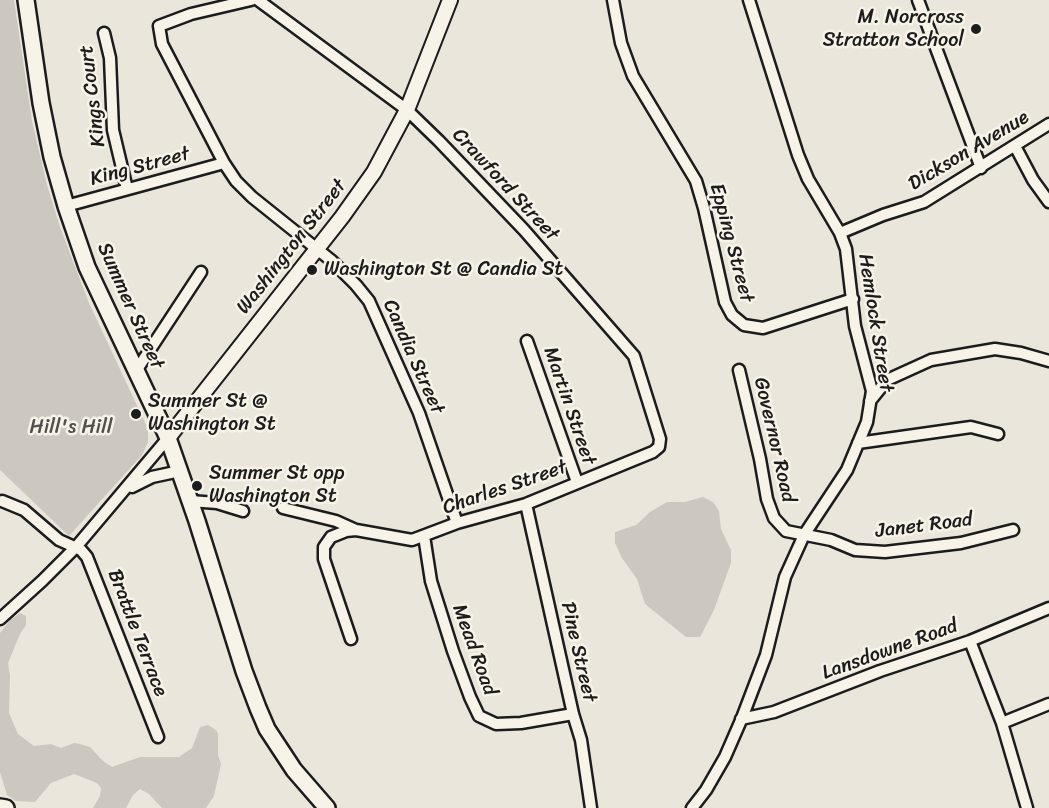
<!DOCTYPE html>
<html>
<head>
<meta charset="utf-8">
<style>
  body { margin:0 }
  canvas { display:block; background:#eae6dc }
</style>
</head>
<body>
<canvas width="1049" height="808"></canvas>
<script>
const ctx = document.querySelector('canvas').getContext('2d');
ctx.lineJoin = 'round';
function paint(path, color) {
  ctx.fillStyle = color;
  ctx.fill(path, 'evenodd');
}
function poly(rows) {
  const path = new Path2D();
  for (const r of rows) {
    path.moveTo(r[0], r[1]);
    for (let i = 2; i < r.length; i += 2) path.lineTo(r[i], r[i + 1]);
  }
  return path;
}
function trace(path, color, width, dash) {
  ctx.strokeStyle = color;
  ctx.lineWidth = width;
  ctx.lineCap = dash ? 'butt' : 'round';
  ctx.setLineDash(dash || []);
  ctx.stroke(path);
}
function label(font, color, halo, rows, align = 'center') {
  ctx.font = font + ' Sriracha,sans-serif';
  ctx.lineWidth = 5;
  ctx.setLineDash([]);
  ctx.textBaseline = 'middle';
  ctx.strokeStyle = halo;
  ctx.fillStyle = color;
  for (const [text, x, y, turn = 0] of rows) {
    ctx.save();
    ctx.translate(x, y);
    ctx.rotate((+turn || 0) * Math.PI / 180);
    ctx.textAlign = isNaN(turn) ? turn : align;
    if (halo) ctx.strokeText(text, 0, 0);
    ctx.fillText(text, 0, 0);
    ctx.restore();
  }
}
paint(poly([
  [0,0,14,0,32,121,47,185,60,227,89,303,148,429,148,442,142,455,69,536,0,470],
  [703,497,713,502,719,511,721,529,731,550,731,563,714,610,700,637,686,637,645,604,637,579,622,558,615,543,615,532,636,525,650,512,667,502,685,502],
  [20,613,26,616,26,625,20,634,8,663,10,676,9,713,18,734,34,746,51,744,61,748,74,743,80,744,90,747,103,761,112,767,140,757,179,757,192,748,200,727,208,725,216,730,218,734,218,755,221,764,214,796,206,808,162,808,149,794,140,789,133,795,126,808,93,808,100,796,101,788,97,783,74,774,51,783,35,802,16,801,7,795,0,772,0,633,10,620]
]), '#ccc8c0');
const minor = poly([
  [251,0,191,14,159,26,162,44,224,163,236,181,252,197,332,261,356,285,369,301,419,413,457,523],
  [258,0,407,110,439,141,524,230,634,356,660,439,659,447,653,452,526,504,457,523,412,540,356,530,346,531,331,537,324,547,324,559,351,639],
  [613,0,621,43,633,76,696,181,704,208,725,302,732,315,744,325,763,328,853,299],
  [918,0,981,168],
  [104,33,110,58,113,130,127,189],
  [1015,146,1033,180,1049,202],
  [66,206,224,163],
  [840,233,883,215,924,202,1049,124],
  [527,341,577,482],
  [739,370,760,459,767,499,774,518,786,531,831,540,855,550,885,552,961,543,1013,530],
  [136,371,201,272],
  [870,401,887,380,931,360,995,349,1021,353,1049,361],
  [858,443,971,427,998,434],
  [132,487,152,477,180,471],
  [2,501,24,510,59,540,81,550,87,557,158,737],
  [190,501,217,503,243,511],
  [526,504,573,714,581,740,591,808],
  [283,508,336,521,356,530],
  [424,536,431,581,453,651,470,697,479,716,496,724,521,723,573,714],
  [0,619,42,581,76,547,168,438],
  [970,641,1002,723,1027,808],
  [741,719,774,712,880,671,970,641,1049,608],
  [1002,723,1049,704],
  [692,808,706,790,725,757,742,718,766,655,785,577,804,535,847,470,867,422,872,391,855,326,846,249,840,233,808,179,798,155,749,0]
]);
const tertiary = poly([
  [168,438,342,217,374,172,407,110,450,0]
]);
const secondary = poly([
  [26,0,41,103,52,157,66,206,87,267,168,438,197,521,244,671,258,708,267,729,294,770,327,808],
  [0,807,6,808]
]);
trace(minor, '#1c1c1c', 15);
trace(tertiary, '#1c1c1c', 18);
trace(secondary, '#1c1c1c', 20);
trace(minor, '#f7f3e8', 10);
trace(tertiary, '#f7f3e8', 14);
trace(secondary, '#f7f3e8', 15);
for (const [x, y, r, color] of [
  [976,29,6,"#1c1c1c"],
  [312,270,6,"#1c1c1c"],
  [136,414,6,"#1c1c1c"],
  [197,486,6,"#1c1c1c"]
]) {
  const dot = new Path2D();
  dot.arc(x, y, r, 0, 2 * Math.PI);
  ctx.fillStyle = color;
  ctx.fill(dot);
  trace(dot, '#f7f3e8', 2);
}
label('20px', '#1c1c1c', '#f7f3e8', [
  ["M. Norcross",964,18,"right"],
  ["Stratton School",964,41,"right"],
  ["Washington St @ Candia St",324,270],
  ["Summer St @",148,402],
  ["Washington St",148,425],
  ["Summer St opp",209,474],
  ["Washington St",209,497]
], 'left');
label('20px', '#1c1c1c', '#f7f3e8', [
  ["Kings Court",93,96,-97],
  ["Dickson Avenue",969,151,-31],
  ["King Street",140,167,-15],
  ["Crawford Street",505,185,47],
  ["Epping Street",731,243,75],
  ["Washington Street",292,247,-52],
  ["Summer Street",130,306,66],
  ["Hemlock Street",875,323,81],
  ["Candia Street",413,357,66],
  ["Martin Street",569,406,71],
  ["Governor Road",774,440,77],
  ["Charles Street",505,488,-19],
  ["Janet Road",924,526,-7],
  ["Brattle Terrace",137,633,69],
  ["Mead Road",474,650,70],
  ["Lansdowne Road",890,650,-20],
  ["Pine Street",578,652,77]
]);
label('20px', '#51504d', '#f7f3e8', [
  ["Hill's Hill",71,428]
]);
</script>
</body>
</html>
